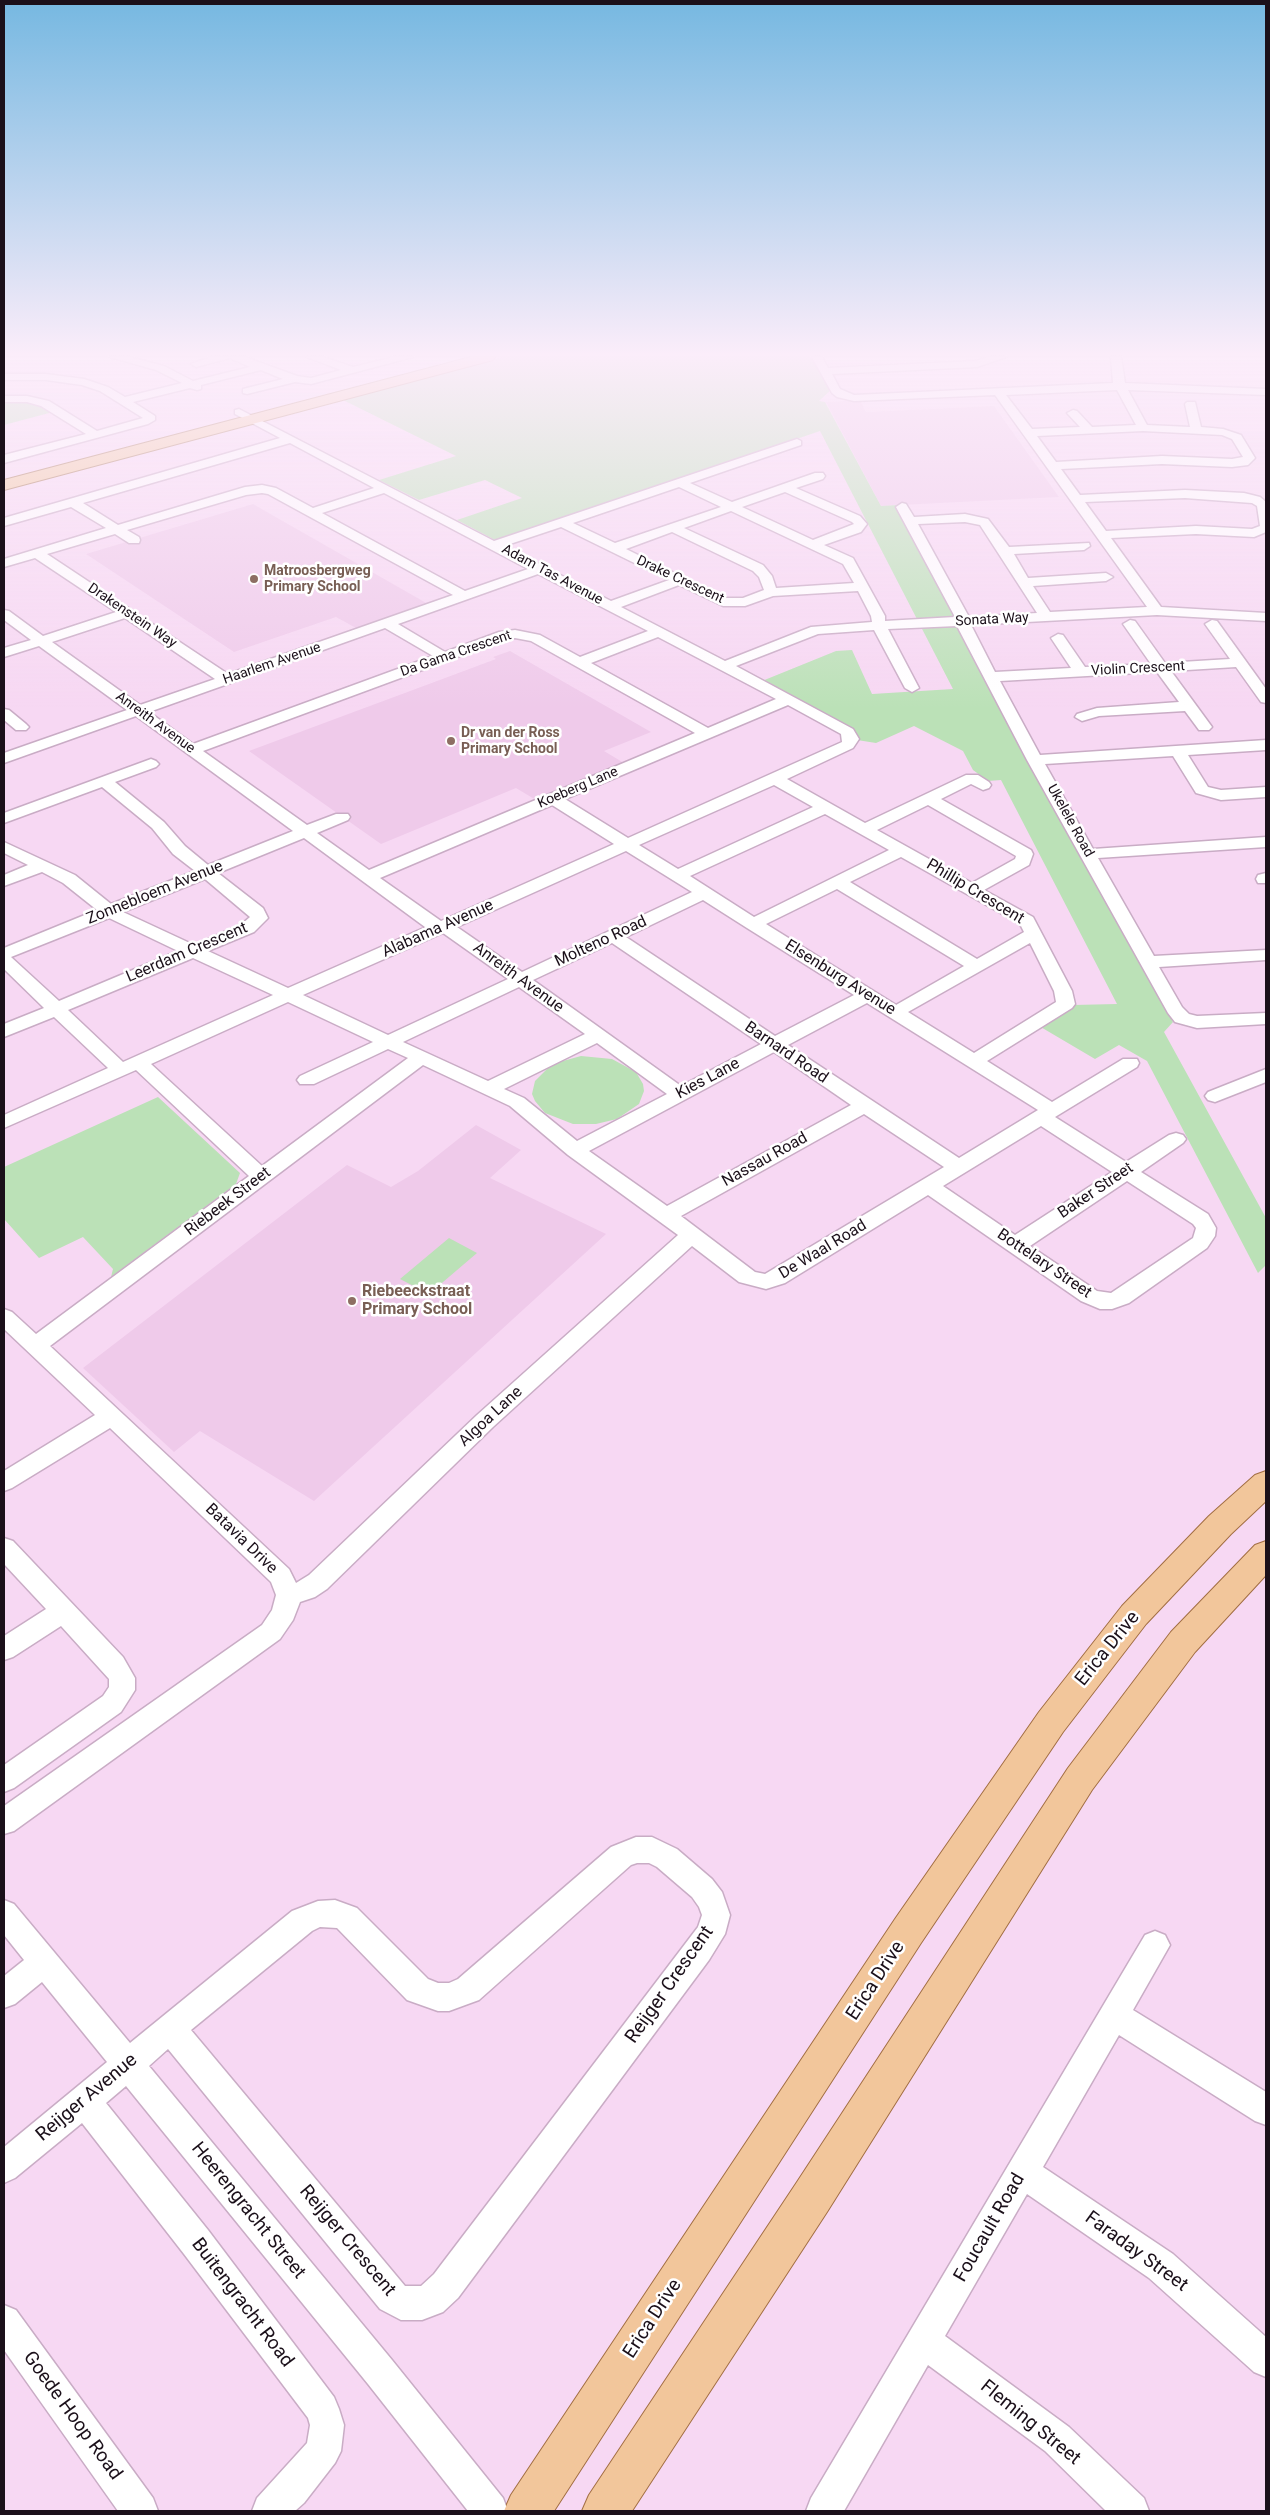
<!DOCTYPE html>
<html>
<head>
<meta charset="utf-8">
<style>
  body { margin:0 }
  #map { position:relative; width:1270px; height:2515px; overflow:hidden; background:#f7d8f3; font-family:Roboto,sans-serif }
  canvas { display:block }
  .frame { position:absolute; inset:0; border:5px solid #1b101a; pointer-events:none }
</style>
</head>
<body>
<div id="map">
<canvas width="1270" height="2515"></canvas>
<div class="frame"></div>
</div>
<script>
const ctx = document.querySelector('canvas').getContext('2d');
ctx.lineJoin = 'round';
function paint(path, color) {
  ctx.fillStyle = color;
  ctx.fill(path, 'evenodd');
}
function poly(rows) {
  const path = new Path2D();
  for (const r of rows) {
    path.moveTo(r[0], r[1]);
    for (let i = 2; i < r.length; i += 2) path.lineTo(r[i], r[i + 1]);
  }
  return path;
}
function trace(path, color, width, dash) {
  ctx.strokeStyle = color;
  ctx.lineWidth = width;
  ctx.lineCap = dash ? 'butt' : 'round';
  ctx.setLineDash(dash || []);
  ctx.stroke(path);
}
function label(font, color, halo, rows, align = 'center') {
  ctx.font = font + ' Roboto,sans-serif';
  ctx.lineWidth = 5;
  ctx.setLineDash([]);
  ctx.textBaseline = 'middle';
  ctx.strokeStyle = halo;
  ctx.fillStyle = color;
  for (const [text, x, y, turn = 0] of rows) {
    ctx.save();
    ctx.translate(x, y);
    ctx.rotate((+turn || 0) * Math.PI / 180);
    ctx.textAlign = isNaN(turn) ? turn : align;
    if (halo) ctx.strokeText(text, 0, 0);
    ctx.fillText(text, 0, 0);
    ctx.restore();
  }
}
paint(poly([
  [860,400,866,412,994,406,1059,497,881,506,826,402],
  [253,504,428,604,356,628,336,617,234,652,86,554],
  [510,651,651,732,604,751,624,763,565,786,565,788,536,800,516,788,381,844,249,751,496,659,493,657],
  [476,1125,521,1150,490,1178,606,1234,314,1501,200,1431,174,1452,83,1368,347,1165,391,1187,418,1171]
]), '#efcaea');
paint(poly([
  [504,357,812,357,831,390,819,401,825,402,881,506,898,505,957,616,958,628,1173,1022,1164,1032,1266,1218,1266,1265,1258,1273,1147,1061,1119,1045,1095,1059,1039,1026,1073,1005,1117,1004,1001,780,988,781,973,770,963,751,914,726,876,743,857,740,848,726,762,681,836,651,852,650,872,694,953,689,820,431,502,540,493,539,457,520,522,498,485,480,419,500,379,480,456,456,343,400],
  [4,401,39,404,53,412,4,425],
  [581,1056,612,1059,636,1072,643,1084,644,1091,639,1104,617,1119,596,1124,573,1124,545,1113,535,1101,532,1094,535,1081,552,1064],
  [158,1097,240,1173,236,1184,111,1277,113,1269,83,1237,39,1258,4,1219,4,1167],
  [449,1238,477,1253,429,1294,400,1279]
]), '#bbe1b7');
const minor = poly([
  [110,357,129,357,164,366,193,381,250,367,230,358,196,367,191,364,211,357,245,357,297,376,311,378,341,370,307,357,323,357,353,367,394,357,413,357,311,384,295,382,247,394,243,393,243,389,283,379,261,370,201,385,201,389,197,390,190,388,133,402,155,416,155,420,148,424,4,463,4,455,86,434,41,406,27,402,4,402,4,396,27,396,49,401,97,431,143,418,100,391,82,385,46,380,4,380,4,374,46,374,84,379,108,387,125,397,182,383,156,370,110,357],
  [812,357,822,357,828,368,976,361,989,357,1006,357,977,367,832,374,840,389,854,395,1113,383,1111,357,1121,357,1125,383,1266,389,1266,395,1128,390,1147,425,1190,427,1185,404,1187,402,1195,402,1201,427,1223,429,1241,435,1255,458,1248,465,1232,467,1162,464,1061,469,1080,495,1185,490,1244,493,1260,497,1266,502,1266,532,1254,537,1196,534,1111,538,1161,607,1266,613,1266,621,1157,615,971,625,995,672,1071,668,1051,638,1058,634,1063,635,1085,667,1151,664,1123,624,1130,620,1135,621,1165,663,1230,659,1205,624,1212,620,1217,621,1266,689,1266,703,1261,702,1236,667,1171,671,1212,727,1209,730,1199,730,1185,711,1099,716,1082,721,1075,717,1077,714,1097,708,1179,702,1157,672,1000,681,1040,755,1266,740,1266,750,1188,755,1208,787,1221,790,1266,787,1266,797,1221,800,1196,793,1173,756,1045,764,1093,849,1266,837,1266,847,1098,858,1154,956,1266,950,1266,960,1159,967,1182,1007,1189,1014,1197,1016,1266,1013,1266,1024,1197,1028,1175,1022,1168,1013,1027,760,957,626,888,629,919,688,912,692,905,688,874,630,818,634,736,666,853,729,859,739,853,748,787,779,865,823,966,775,978,775,989,782,991,785,989,788,983,790,971,784,941,799,1031,850,1033,854,1029,865,984,890,1033,917,1072,991,1075,1004,1072,1008,987,1061,1052,1102,1123,1059,1137,1059,1139,1063,1137,1067,1055,1117,1126,1162,1169,1135,1176,1133,1183,1135,1186,1139,1183,1143,1141,1172,1208,1214,1216,1228,1215,1236,1207,1248,1129,1303,1112,1309,1100,1309,1081,1301,928,1195,785,1283,766,1289,739,1282,692,1246,493,1427,327,1589,315,1597,300,1602,293,1620,280,1639,14,1831,4,1834,4,1806,262,1625,272,1610,276,1595,271,1582,110,1428,12,1488,4,1491,4,1471,95,1415,4,1329,4,1309,12,1312,36,1334,249,1176,136,1070,4,1128,4,1115,108,1068,54,1017,4,1037,4,1024,44,1008,4,969,4,948,97,910,63,883,42,872,4,886,4,875,28,865,4,853,4,842,75,875,111,904,195,871,173,854,152,828,102,787,4,823,4,813,151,759,156,761,159,764,156,767,115,782,164,822,185,846,208,865,293,831,136,716,4,763,4,753,127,710,39,646,4,657,4,648,31,640,4,620,4,610,9,611,43,636,116,612,35,558,4,567,4,559,106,528,71,507,4,526,4,518,280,438,235,414,235,410,239,409,494,541,797,439,801,441,801,445,690,483,732,502,815,473,823,473,825,476,823,479,796,488,860,516,867,524,861,532,824,545,853,558,885,616,885,621,955,617,896,507,902,503,906,504,914,517,965,514,988,519,1009,547,1089,543,1090,546,1084,550,1014,554,1028,578,1106,573,1113,577,1106,581,1033,586,1050,612,1147,607,995,395,854,401,837,397,832,393,812,357],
  [1117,390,1136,425,1092,427,1077,411,1073,410,1067,413,1080,427,1032,429,1006,395,1117,390],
  [1143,431,1222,435,1232,439,1243,457,1232,459,1162,456,1056,462,1037,436,1143,431],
  [290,443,374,488,313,508,276,488,262,485,245,487,118,525,83,503,290,443],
  [679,487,721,507,615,543,573,523,679,487],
  [785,492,852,522,854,524,813,540,742,507,785,492],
  [262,493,268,494,453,595,228,674,47,554,115,534,129,543,139,543,140,540,139,537,127,530,246,495,262,493],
  [384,493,528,569,465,591,322,513,384,493],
  [1185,498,1252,503,1257,506,1260,526,1252,529,1196,526,1106,531,1085,502,1185,498],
  [731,511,843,564,854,583,776,588,772,576,763,565,684,528,731,511],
  [965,522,980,525,1037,613,969,617,918,524,965,522],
  [561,527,669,580,611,601,504,546,561,527],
  [672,532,753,571,759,577,764,590,743,598,725,598,626,549,672,532],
  [538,574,648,631,580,657,540,635,515,630,499,632,445,652,398,624,538,574],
  [679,585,723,606,745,606,773,596,858,591,871,616,872,622,811,627,725,661,621,607,679,585],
  [125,618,215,679,140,705,52,642,125,618],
  [385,628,433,656,193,744,149,712,385,628],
  [658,637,719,669,776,699,708,728,591,663,658,637],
  [515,638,531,641,695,733,369,870,317,833,348,820,350,817,348,814,336,814,307,825,203,751,506,639,515,638],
  [788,705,841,734,842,742,628,838,565,799,788,705],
  [774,785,813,807,678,869,639,845,774,785],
  [552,805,614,844,441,921,380,878,552,805],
  [928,805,1016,856,1015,859,972,883,877,830,928,805],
  [825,814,889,850,754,917,690,876,825,814],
  [304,838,425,927,426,927,288,988,208,951,254,932,268,918,263,908,218,873,304,838],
  [626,851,692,892,522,972,457,927,626,851],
  [901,857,1020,924,1024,932,977,959,850,882,901,857],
  [205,879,250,917,242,924,194,945,123,912,205,879],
  [837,889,964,966,896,1005,766,924,837,889],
  [703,900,747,928,854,995,775,1036,626,937,703,900],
  [109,918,178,951,59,1001,11,957,109,918],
  [443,933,508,979,388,1035,303,995,443,933],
  [612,943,761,1044,681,1086,533,980,612,943],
  [1030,943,1054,991,1056,1002,974,1053,908,1012,1030,943],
  [193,958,273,995,123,1062,68,1010,193,958],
  [519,987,585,1034,488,1081,403,1042,519,987],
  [288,1002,373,1042,300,1076,297,1080,300,1084,314,1084,388,1049,408,1058,262,1166,151,1064,288,1002],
  [867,1003,1038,1110,959,1158,788,1045,867,1003],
  [597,1043,667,1094,577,1141,524,1098,504,1089,597,1043],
  [774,1052,851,1105,667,1206,589,1151,774,1052],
  [423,1065,510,1106,568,1155,678,1235,477,1415,309,1575,296,1583,289,1569,50,1346,423,1065],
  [864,1114,944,1167,765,1274,755,1272,681,1216,864,1114],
  [1041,1126,1112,1172,1015,1235,943,1186,1041,1126],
  [1127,1181,1193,1224,1196,1228,1193,1238,1111,1293,1097,1291,1030,1246,1127,1181],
  [4,709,9,710,26,724,29,727,26,730,16,730,4,720,4,709],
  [1266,873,1266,883,1258,883,1256,879,1258,875,1266,873],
  [1266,1069,1266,1082,1215,1102,1208,1100,1205,1096,1208,1092,1266,1069],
  [4,1538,13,1541,123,1657,135,1678,135,1690,121,1712,14,1788,4,1792,4,1765,103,1696,109,1687,109,1679,61,1626,13,1657,4,1660,4,1636,46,1609,4,1564,4,1538],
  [636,1837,652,1837,677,1849,712,1879,722,1892,730,1915,725,1934,709,1960,458,2298,443,2312,422,2320,401,2320,380,2309,168,2049,149,2066,392,2360,503,2498,508,2511,468,2511,368,2384,126,2086,106,2103,208,2230,334,2397,339,2409,344,2425,341,2451,335,2463,304,2503,295,2511,252,2511,257,2498,307,2443,310,2425,308,2418,184,2254,82,2123,15,2178,4,2183,4,2147,107,2062,42,1982,15,2004,4,2008,4,1976,24,1960,4,1935,4,1900,14,1904,130,2043,292,1911,318,1901,335,1900,357,1908,428,1979,438,1983,449,1983,458,1979,611,1847,636,1837],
  [637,1863,649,1863,657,1867,692,1897,699,1907,702,1915,698,1927,434,2274,421,2286,405,2286,191,2030,312,1931,320,1927,337,1928,407,2000,438,2011,449,2011,468,2004,479,2000,631,1865,637,1863],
  [1155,1931,1165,1935,1170,1945,1133,2010,1266,2092,1266,2125,1255,2121,1119,2035,1043,2167,1173,2254,1266,2337,1266,2377,1254,2372,1149,2278,1027,2194,945,2336,1069,2427,1144,2498,1149,2511,1106,2511,1045,2451,928,2365,844,2511,806,2511,811,2498,1145,1935,1155,1931],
  [4,2305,16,2310,153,2498,158,2511,118,2511,4,2350,4,2305]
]);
const major = poly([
  [471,357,495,357,493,360,4,490,4,480,471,357],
  [1266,1471,1266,1501,1231,1534,1146,1624,1063,1732,921,1943,554,2511,504,2511,511,2495,895,1919,1039,1712,1122,1606,1209,1516,1255,1475,1266,1471],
  [1266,1541,1266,1575,1195,1652,1092,1790,827,2212,632,2511,582,2511,589,2495,797,2182,1068,1768,1171,1632,1255,1545,1266,1541]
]);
trace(minor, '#c9acc5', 3);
trace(major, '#a26e43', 2);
paint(minor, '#fff');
paint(major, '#f2c69b');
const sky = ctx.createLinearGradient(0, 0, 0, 709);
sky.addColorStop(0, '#76b8e1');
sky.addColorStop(0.5, '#fbedfa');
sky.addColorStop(1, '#fbedfa00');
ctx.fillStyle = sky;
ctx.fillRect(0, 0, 1270, 709);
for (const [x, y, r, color] of [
  [254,579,5,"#8d6e63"],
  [451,741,5,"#8d6e63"],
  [352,1301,5,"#8d6e63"]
]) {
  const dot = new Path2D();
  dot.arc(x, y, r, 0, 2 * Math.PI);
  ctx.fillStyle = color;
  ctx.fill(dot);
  trace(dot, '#fff', 2);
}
label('bold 14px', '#785e54', '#fff', [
  ["Matroosbergweg",264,571],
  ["Primary School",264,587],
  ["Dr van der Ross",461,733],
  ["Primary School",461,749]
], 'left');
label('14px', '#1b101a', '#fff', [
  ["Adam Tas Avenue",552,575,28],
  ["Drake Crescent",680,580,25],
  ["Drakenstein Way",132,616,34],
  ["Sonata Way",992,620,-3],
  ["Da Gama Crescent",456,654,-19],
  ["Haarlem Avenue",272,664,-19],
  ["Violin Crescent",1138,669,-3],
  ["Anreith Avenue",155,723,36],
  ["Koeberg Lane",578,788,-23],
  ["Ukelele Road",1070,821,61]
]);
label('16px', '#1b101a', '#fff', [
  ["Phillip Crescent",975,892,31],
  ["Zonnebloem Avenue",155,893,-22],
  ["Alabama Avenue",438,929,-24],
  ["Molteno Road",601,942,-25],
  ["Leerdam Crescent",187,953,-23],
  ["Anreith Avenue",518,978,36],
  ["Elsenburg Avenue",840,978,32],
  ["Barnard Road",786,1053,34],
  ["Kies Lane",708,1079,-28],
  ["Nassau Road",765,1160,-29],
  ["Baker Street",1096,1191,-34],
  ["Riebeek Street",228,1202,-37],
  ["De Waal Road",823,1250,-31],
  ["Bottelary Street",1044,1264,34],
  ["Algoa Lane",491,1417,-43],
  ["Batavia Drive",241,1539,44]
]);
label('bold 16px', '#785e54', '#fff', [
  ["Riebeeckstraat",362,1292],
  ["Primary School",362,1310]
], 'left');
label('19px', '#1b101a', '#fff', [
  ["Erica Drive",1108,1649,-51],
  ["Erica Drive",876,1981,-57],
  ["Reijger Crescent",670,1985,-55],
  ["Reijger Avenue",87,2098,-40],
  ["Heerengracht Street",248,2211,51],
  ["Foucault Road",990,2228,-60],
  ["Reijger Crescent",347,2241,50],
  ["Faraday Street",1136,2252,36],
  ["Buitengracht Road",242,2303,53],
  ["Erica Drive",653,2319,-57],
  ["Goede Hoop Road",72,2416,54],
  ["Fleming Street",1030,2423,39]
]);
</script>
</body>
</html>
